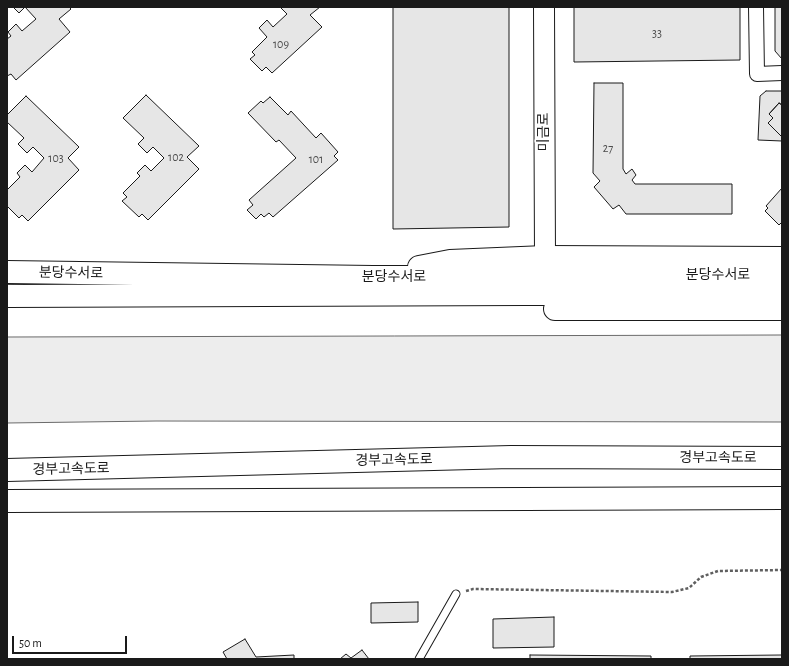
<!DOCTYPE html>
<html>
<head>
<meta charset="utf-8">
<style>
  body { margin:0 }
  #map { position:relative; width:789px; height:666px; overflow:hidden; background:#fff; font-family:"Alegreya Sans",sans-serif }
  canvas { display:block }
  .frame { position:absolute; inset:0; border:8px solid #1a1a1a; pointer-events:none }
  .scale { position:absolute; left:12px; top:636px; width:115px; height:18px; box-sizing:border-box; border:2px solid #1a1a1a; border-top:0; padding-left:5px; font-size:12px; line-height:14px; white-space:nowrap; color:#1a1a1a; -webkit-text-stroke:3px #fff; paint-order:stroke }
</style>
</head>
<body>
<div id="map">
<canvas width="789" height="666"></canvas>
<div class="frame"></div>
<div class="scale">50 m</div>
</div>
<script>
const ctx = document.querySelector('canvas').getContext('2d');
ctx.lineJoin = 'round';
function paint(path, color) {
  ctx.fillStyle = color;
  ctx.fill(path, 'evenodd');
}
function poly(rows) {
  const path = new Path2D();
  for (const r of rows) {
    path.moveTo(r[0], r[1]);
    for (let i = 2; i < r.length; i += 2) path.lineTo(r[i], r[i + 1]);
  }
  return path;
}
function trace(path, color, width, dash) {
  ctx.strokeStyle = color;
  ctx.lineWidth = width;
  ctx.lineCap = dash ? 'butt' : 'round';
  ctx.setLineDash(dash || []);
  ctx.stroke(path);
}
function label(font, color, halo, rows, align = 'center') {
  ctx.font = font + ' "Alegreya Sans","Noto Sans KR",sans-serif';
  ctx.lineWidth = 3;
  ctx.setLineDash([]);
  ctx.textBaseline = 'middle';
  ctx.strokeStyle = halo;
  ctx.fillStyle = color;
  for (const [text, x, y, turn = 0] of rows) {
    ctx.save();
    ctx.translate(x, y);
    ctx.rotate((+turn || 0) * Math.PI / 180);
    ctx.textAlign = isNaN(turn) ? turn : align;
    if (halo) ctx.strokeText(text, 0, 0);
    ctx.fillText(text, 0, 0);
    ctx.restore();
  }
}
const built = poly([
  [782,335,782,422,156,421,7,423,7,337,782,335]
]);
paint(built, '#ededed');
trace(built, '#6a6a6a', 1);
const building = poly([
  [13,7,25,7,19,13,13,7],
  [25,7,69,7,71,9,59,19,70,32,16,80,11,74,7,76,7,39,11,36,8,32,16,24,22,31,36,19,25,7],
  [280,7,320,7,310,15,322,27,272,73,266,67,262,71,250,59,255,55,252,52,267,37,259,28,267,20,273,27,287,14,280,7],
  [393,7,509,7,509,227,393,229,393,7],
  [574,7,740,7,740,60,574,62,574,7],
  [775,7,782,7,782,59,775,51,775,7],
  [594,83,623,83,623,169,626,174,632,169,636,175,632,180,635,184,732,184,732,214,626,214,619,205,613,209,594,187,600,181,593,173,594,83],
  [766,91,782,91,782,105,779,103,769,114,773,118,768,123,782,137,782,141,758,140,760,96,766,91],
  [146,95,199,146,187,157,199,169,148,220,142,214,139,217,122,201,127,197,123,193,140,176,137,173,145,165,151,171,164,158,153,147,147,153,138,144,144,138,123,118,146,95],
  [26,96,79,147,68,158,79,170,28,221,22,215,19,218,7,206,7,190,20,177,17,173,25,165,32,172,44,158,33,147,27,153,18,144,24,138,7,122,7,115,26,96],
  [270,97,288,115,291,111,316,138,321,133,338,152,334,156,338,160,273,217,269,213,264,217,261,214,256,219,247,210,253,205,249,200,296,158,279,140,276,142,248,113,261,101,263,103,270,97],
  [779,103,782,105,782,137,768,123,773,118,769,114,779,103],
  [782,188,782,222,779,225,765,211,768,208,766,206,782,188],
  [418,602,418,622,371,623,371,603,418,602],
  [554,617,554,647,493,648,493,619,554,617],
  [245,639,256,657,294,655,294,659,227,659,223,652,245,639],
  [362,650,369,659,340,659,346,654,351,658,362,650],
  [530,655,651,656,651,659,530,659,530,655],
  [782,655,782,659,690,659,690,656,782,655]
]);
paint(building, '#e6e6e6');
trace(building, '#1a1a1a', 1);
const service = poly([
  [419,659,456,594]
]);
const minor = poly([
  [756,7,757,74,782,73]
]);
const secondary = poly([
  [544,7,545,257]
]);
const trunk = poly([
  [419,267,450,261,545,257,782,258],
  [7,272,373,277,782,275],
  [7,296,782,293],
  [555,309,782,309]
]);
const motorway = poly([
  [7,470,511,457,782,458],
  [7,501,782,498]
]);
trace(service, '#1a1a1a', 9);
trace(minor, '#1a1a1a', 16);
trace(secondary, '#1a1a1a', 22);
trace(trunk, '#1a1a1a', 24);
trace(motorway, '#1a1a1a', 24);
trace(poly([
  [466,591,473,589,672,592,689,588,701,577,718,571,782,570]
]), '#5f5f5f', 2.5, [3, 2]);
trace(service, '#fff', 7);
trace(minor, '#fff', 14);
trace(secondary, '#fff', 20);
trace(trunk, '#fff', 22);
trace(motorway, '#fff', 22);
label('12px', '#4d4d4d', null, [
  ["33",657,33],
  ["109",281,44],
  ["27",608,148],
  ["102",176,157],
  ["103",56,158],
  ["101",316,159]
]);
label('14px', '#1a1a1a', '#fff', [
  ["미금로",544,132,-90],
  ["분당수서로",71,273,1],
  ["분당수서로",718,275],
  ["분당수서로",394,277],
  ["경부고속도로",718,458],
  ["경부고속도로",394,460,-1],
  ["경부고속도로",71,469,-1]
]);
</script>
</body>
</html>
